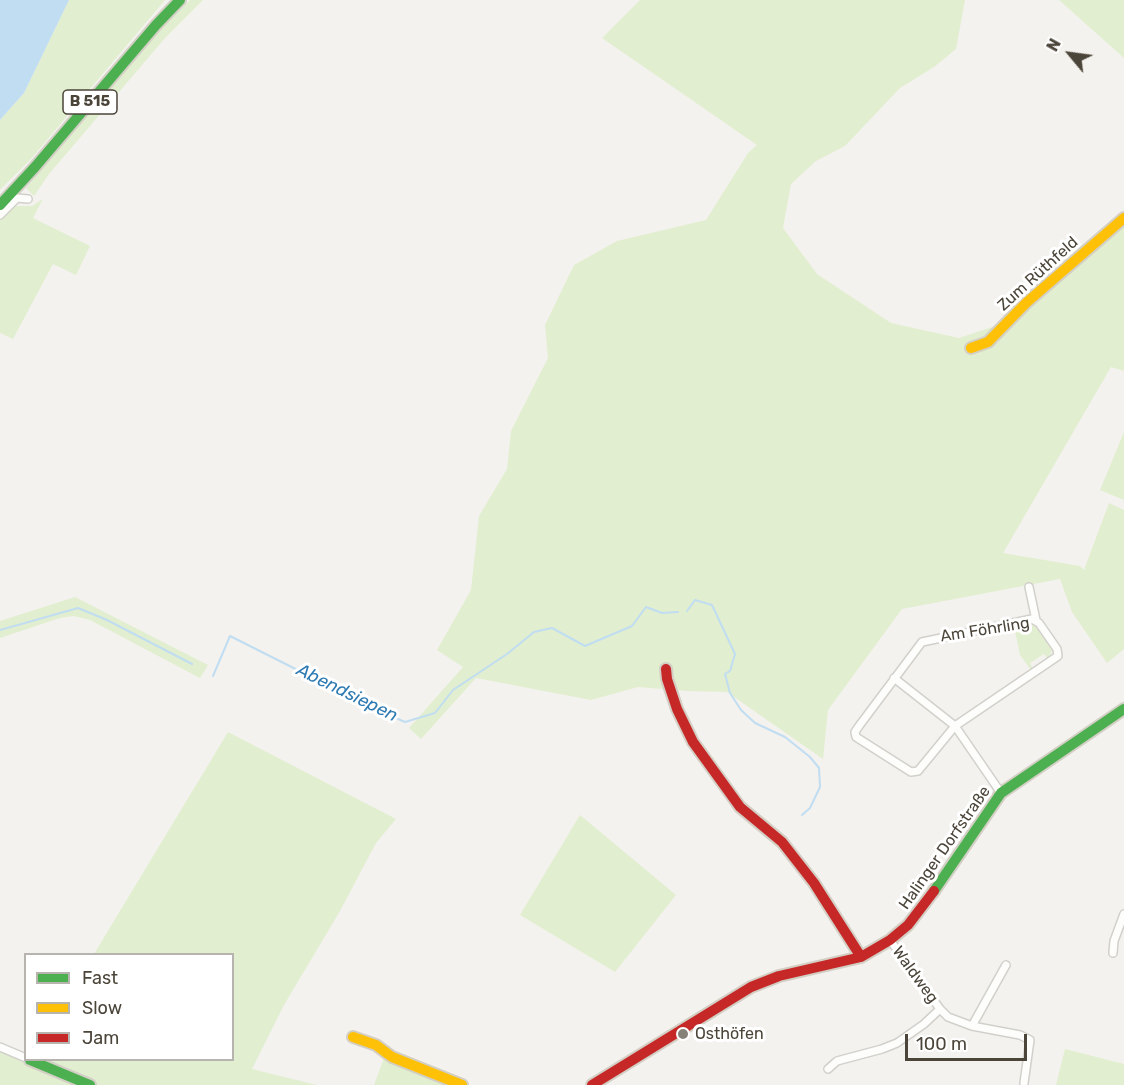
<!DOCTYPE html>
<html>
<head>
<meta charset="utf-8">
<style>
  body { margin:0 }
  #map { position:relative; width:1124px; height:1085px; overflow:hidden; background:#f4f2ee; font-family:Rubik,sans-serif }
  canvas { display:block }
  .legend { position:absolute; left:24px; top:953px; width:210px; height:108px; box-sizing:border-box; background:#fff; border:2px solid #b7b4b0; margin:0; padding:8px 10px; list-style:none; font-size:18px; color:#4b4439 }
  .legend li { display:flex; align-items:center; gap:12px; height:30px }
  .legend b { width:30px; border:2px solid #b7b4b0 }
  .north { position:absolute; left:1040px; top:24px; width:60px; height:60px; -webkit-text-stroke:4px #fff; paint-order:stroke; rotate:299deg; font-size:16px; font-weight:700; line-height:24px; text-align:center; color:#4b4439 }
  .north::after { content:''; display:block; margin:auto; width:21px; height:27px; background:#4b4439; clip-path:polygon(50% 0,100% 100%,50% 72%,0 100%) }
  .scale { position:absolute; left:905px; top:1034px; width:122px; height:27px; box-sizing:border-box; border:3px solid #4b4439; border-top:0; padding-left:8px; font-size:18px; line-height:21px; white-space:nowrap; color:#4b4439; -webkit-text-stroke:4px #fff; paint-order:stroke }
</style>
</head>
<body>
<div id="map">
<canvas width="1124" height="1085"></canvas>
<ul class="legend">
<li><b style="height:8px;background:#4caf50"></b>Fast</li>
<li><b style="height:8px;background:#ffc107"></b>Slow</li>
<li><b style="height:8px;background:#c62828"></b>Jam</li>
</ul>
<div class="north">N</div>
<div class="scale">100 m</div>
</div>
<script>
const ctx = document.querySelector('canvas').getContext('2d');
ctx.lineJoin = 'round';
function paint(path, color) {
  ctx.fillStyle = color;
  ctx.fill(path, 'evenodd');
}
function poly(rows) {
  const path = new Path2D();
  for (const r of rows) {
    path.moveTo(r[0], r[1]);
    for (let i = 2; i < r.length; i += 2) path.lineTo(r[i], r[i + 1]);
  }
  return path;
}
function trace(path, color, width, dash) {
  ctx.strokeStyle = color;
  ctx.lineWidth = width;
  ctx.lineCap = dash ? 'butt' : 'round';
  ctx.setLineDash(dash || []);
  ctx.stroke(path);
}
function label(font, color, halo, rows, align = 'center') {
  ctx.font = font + ' Rubik,sans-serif';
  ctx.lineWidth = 6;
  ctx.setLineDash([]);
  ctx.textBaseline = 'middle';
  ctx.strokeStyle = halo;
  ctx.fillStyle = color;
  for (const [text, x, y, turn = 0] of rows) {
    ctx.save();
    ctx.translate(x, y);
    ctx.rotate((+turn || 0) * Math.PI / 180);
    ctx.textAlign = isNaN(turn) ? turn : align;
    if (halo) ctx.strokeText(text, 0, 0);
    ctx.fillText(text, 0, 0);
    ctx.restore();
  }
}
paint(poly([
  [69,0,165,0,31,159,0,190,0,120,24,93],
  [190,0,203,0,166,37,49,174,34,196,26,188,159,31],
  [640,0,965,0,956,49,934,67,900,88,845,146,816,161,791,184,783,228,817,274,891,323,959,338,998,325,1124,222,1124,371,1111,367,1003,553,1080,566,1084,570,1109,503,1124,510,1124,649,1107,663,1072,612,1060,579,902,609,828,710,823,759,727,692,687,691,638,687,591,700,476,678,421,739,409,728,463,667,437,650,471,590,479,516,507,469,511,431,548,358,545,325,574,265,617,241,706,220,748,153,757,145,602,38],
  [1059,0,1124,0,1124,58],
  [43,199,33,218,90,246,76,275,53,264,13,339,0,333,0,215,9,206,32,206],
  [1124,432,1124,500,1100,490],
  [75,597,208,665,200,678,90,620,74,616,60,618,0,638,0,621],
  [1030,623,1036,625,1052,651,1048,659,1044,654,1030,663,1033,669,1031,670,1020,655,1014,626],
  [228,732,396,819,376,843,340,911,284,1005,252,1069,317,1085,0,1085,0,1050,31,1060,232,1060,232,954,94,954],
  [580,815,676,895,615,972,520,915],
  [1065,1049,1124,1064,1124,1085,1056,1085],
  [384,1058,427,1074,454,1085,374,1085]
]), '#e1eecf');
paint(poly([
  [0,0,69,0,24,93,0,120]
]), '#c0ddf1');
trace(poly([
  [687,611,695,600,712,605,735,654,730,671,725,674,730,693,741,710,755,723,785,737,810,757,819,768,820,787,810,808,802,815],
  [0,630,78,608,107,620,192,664],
  [213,676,230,636,377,710,405,722,435,713,453,690,507,654,534,632,552,628,585,646,632,626,646,607,662,613,678,612]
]), '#c0ddf1', 2);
const street = poly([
  [0,215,17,198,28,199],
  [1029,587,1036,620],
  [1032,619,1039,623,1057,649,1058,656,955,726,918,771,911,772,856,737,855,732,859,726,922,642,1032,619],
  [894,678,955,726,1001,793],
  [890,940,940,1009,948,1017,972,1026,1020,1035,1030,1040,1024,1083],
  [1113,953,1114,941,1124,914],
  [972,1026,1006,965],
  [0,1047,26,1058],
  [828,1069,837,1061,882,1049,897,1043,924,1024,940,1009]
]);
const fast = poly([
  [0,205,35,167,156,25,180,0],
  [934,891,1001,793,1124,709],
  [30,1060,90,1085]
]);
const slow = poly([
  [971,348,988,342,1026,303,1124,218],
  [353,1037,376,1045,392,1057,462,1085]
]);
const jam = poly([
  [666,669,667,679,677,709,693,742,740,807,782,842,814,883,861,957],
  [592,1085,751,987,779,976,861,957,890,940,908,925,934,891]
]);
trace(street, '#d2d0cb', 10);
trace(fast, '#d3cfc5', 14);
trace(slow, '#d3cfc5', 14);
trace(jam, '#d3cfc5', 14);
trace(street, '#fdfdfc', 7);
trace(fast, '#4caf50', 10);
trace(slow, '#ffc107', 10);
trace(jam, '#c62828', 10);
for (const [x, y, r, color] of [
  [683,1034,6,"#868178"]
]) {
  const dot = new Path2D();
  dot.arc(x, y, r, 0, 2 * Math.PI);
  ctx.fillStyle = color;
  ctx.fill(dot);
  trace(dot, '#fff', 2);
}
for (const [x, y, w] of [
  [90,102,54]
]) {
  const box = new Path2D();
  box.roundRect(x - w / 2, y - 12, w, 24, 4.5);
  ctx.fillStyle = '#fff';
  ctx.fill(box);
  trace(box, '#4b4439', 1.5);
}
label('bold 15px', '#4b4439', null, [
  ["B 515",90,102]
]);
label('16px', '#4b4439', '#fff', [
  ["Zum Rüthfeld",1038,274,-42],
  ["Am Föhrling",985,630,-9],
  ["Halinger Dorfstraße",945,848,-55],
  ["Waldweg",915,975,54]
]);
label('16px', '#4b4439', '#fff', [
  ["Osthöfen",695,1034]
], 'left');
label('italic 18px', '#2e7ab2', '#fff', [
  ["Abendsiepen",347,693,26]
]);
</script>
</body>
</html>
